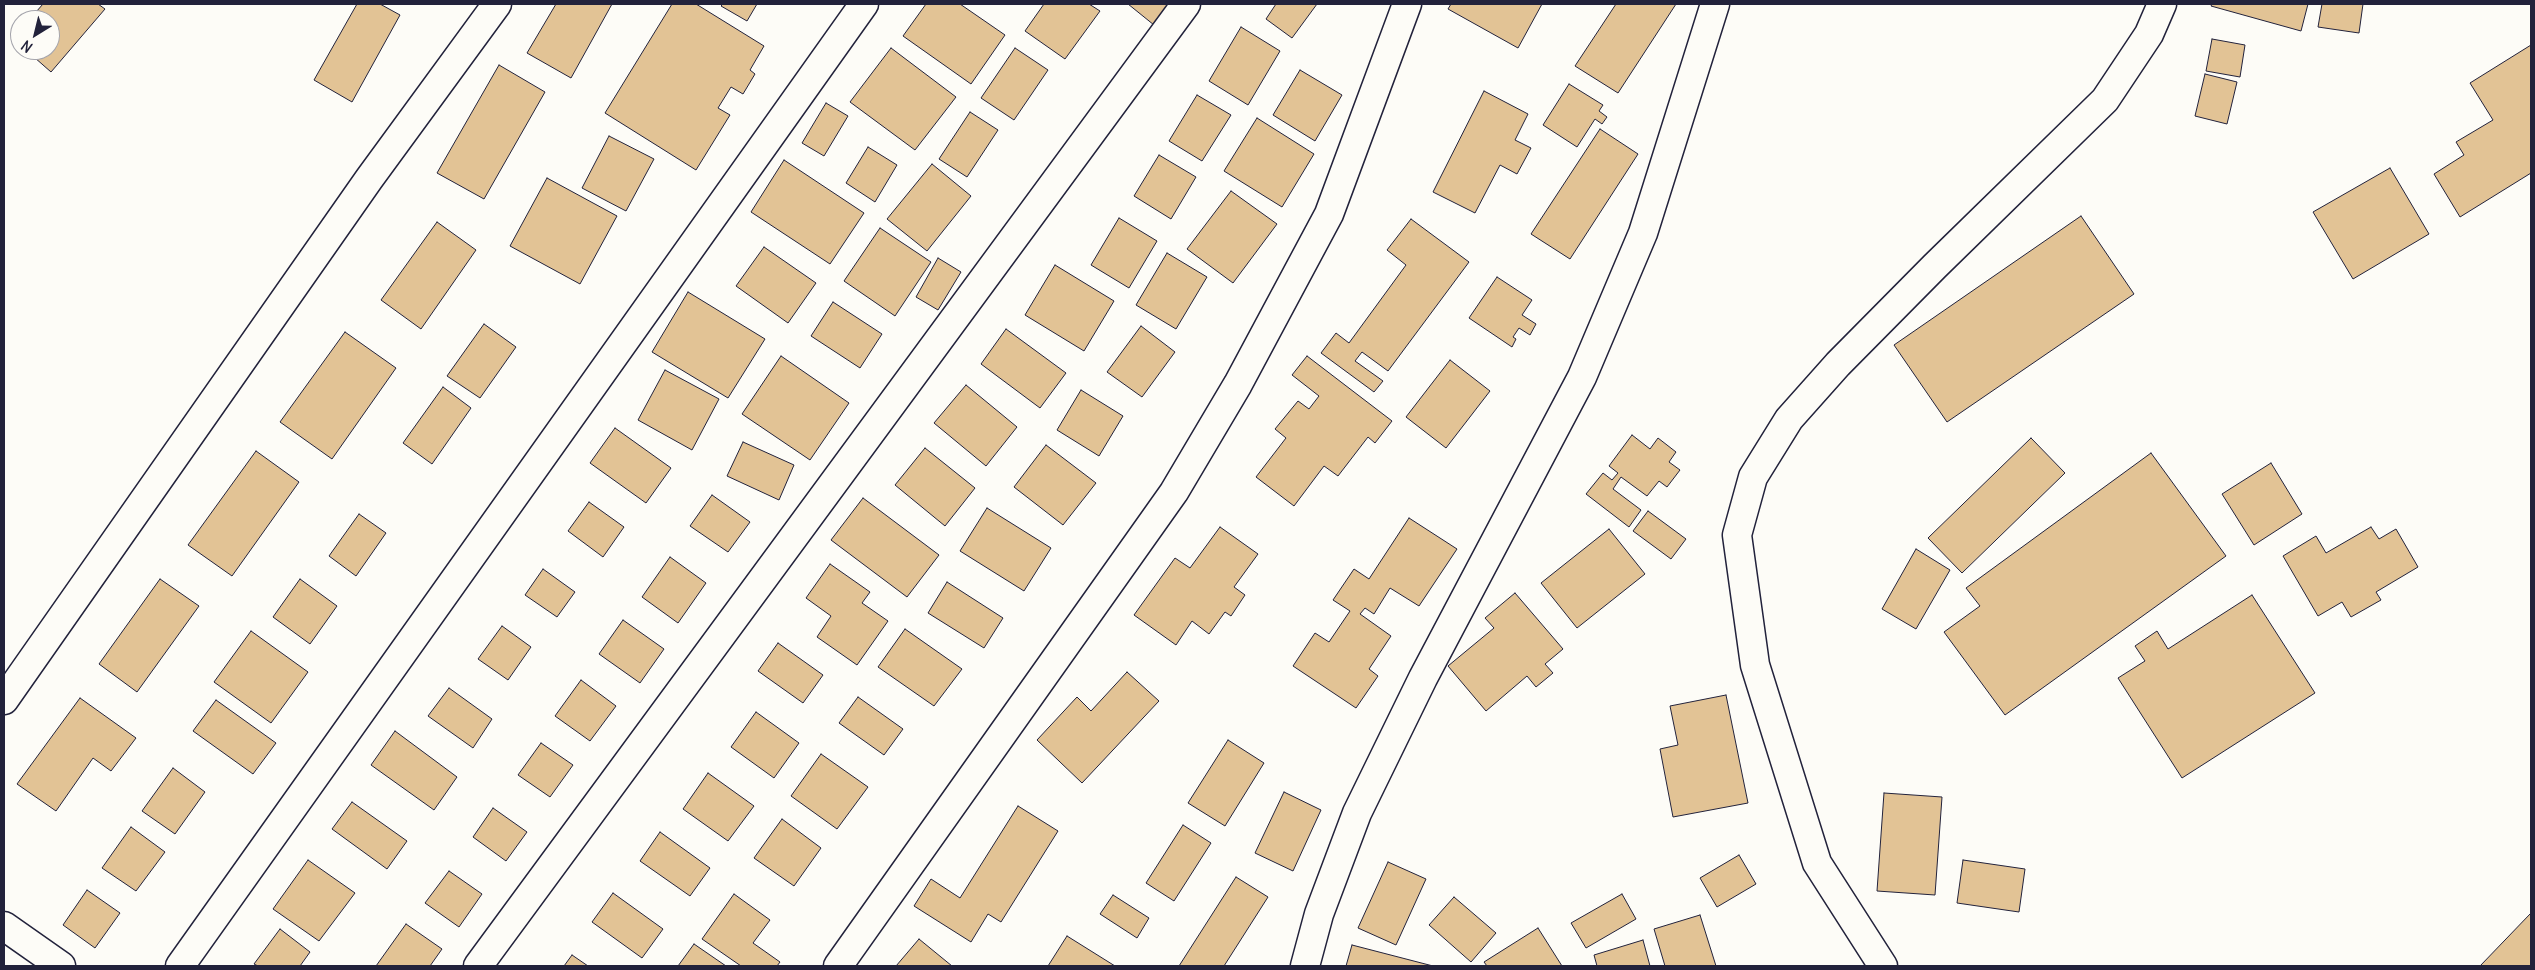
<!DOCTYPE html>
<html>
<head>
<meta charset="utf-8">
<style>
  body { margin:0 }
  #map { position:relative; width:2535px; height:970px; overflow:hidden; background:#fdfcf7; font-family:Delius,sans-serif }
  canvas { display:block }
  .frame { position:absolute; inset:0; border:5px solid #22223b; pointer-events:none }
  .north { position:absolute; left:10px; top:10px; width:50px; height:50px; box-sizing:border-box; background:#fdfcf7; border:1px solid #a5a5ac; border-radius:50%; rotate:216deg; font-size:14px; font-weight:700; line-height:20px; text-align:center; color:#22223b }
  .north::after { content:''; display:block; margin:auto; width:18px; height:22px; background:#22223b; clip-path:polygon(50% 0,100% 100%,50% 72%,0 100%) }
</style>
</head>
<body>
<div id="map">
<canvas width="2535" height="970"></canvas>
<div class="frame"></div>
<div class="north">N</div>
</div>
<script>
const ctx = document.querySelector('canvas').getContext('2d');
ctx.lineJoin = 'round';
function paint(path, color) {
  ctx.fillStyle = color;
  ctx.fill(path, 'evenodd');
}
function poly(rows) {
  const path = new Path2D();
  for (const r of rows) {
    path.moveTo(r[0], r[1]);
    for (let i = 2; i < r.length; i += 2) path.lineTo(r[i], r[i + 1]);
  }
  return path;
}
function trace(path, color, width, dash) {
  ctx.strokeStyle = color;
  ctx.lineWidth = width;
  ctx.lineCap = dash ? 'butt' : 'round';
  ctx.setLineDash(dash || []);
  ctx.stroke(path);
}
const building = poly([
  [43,4,98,4,105,9,51,72,26,50,50,50,50,20,29,20,43,4],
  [357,4,380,4,400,15,352,102,314,80,357,4],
  [556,4,612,4,571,78,527,53,556,4],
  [672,4,696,4,764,46,750,70,755,74,743,94,731,87,718,108,730,115,696,170,605,113,672,4],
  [723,4,757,4,747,21,721,6,723,4],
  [926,4,960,4,1005,35,971,84,903,36,926,4],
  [1044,4,1089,4,1100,11,1065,59,1025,31,1044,4],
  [1128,4,1172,4,1154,25,1128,4],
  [1276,4,1317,4,1292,38,1266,19,1276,4],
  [1451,4,1542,4,1518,48,1448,9,1451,4],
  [1616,4,1676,4,1618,93,1575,66,1616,4],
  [2212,4,2308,4,2301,31,2211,6,2212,4],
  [2322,4,2363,4,2359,33,2318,27,2322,4],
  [1241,27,1280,51,1248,105,1209,81,1241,27],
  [20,31,20,45,13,39,20,31],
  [2212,39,2245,45,2240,77,2206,71,2212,39],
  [2531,45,2531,173,2460,217,2434,174,2464,155,2456,142,2493,120,2470,83,2531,45],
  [891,48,956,97,915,150,850,102,891,48],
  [1015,48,1048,70,1014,120,981,98,1015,48],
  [499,65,545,92,484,199,437,173,499,65],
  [1300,70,1342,95,1315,141,1273,115,1300,70],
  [2205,74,2237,82,2227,124,2195,116,2205,74],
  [1569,84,1603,105,1599,111,1607,117,1602,124,1595,119,1577,147,1543,125,1569,84],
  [1484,91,1528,114,1515,140,1531,148,1517,174,1500,165,1475,213,1433,192,1484,91],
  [1197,95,1231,115,1202,161,1169,141,1197,95],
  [826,103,848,116,824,156,802,143,826,103],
  [970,112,998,130,967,177,939,159,970,112],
  [1257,118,1314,154,1282,207,1224,171,1257,118],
  [1600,129,1638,154,1570,259,1531,234,1600,129],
  [609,136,654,159,626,211,582,188,609,136],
  [868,147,897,165,875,202,846,183,868,147],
  [1159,155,1196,177,1171,219,1134,196,1159,155],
  [784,160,864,213,830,264,751,212,784,160],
  [932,164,971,196,927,251,887,219,932,164],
  [2390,168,2429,234,2353,279,2313,212,2390,168],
  [547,178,617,216,580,284,510,246,547,178],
  [1231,191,1277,224,1233,283,1187,249,1231,191],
  [2081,216,2134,294,1947,422,1894,345,2081,216],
  [1119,218,1157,241,1129,288,1091,265,1119,218],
  [1411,219,1469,262,1388,371,1362,352,1355,361,1383,381,1374,392,1321,353,1336,333,1349,343,1406,265,1387,250,1411,219],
  [437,222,476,250,421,329,381,300,437,222],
  [880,228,931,262,895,316,844,281,880,228],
  [764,247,816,283,788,323,736,286,764,247],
  [1167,253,1207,277,1176,329,1136,305,1167,253],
  [938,258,961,272,938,310,916,297,938,258],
  [1055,265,1114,301,1084,351,1025,315,1055,265],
  [1497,277,1532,300,1522,315,1536,324,1530,335,1519,328,1513,337,1516,339,1512,347,1469,318,1497,277],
  [688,292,765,339,728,398,652,352,688,292],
  [833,302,882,334,860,368,811,336,833,302],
  [484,324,516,347,480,398,447,376,484,324],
  [1141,326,1175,352,1142,397,1107,372,1141,326],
  [1006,329,1066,373,1040,408,981,364,1006,329],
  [345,332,396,368,332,459,280,422,345,332],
  [781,356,849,403,810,460,742,414,781,356],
  [1307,356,1392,421,1375,443,1368,437,1338,476,1324,466,1294,506,1256,477,1286,438,1275,429,1298,401,1309,409,1319,396,1292,375,1307,356],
  [1450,360,1490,391,1446,448,1406,417,1450,360],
  [665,370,719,399,692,450,638,420,665,370],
  [966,385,1017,427,986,466,934,423,966,385],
  [443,387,471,408,432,464,403,443,443,387],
  [1081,390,1123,416,1099,456,1057,430,1081,390],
  [615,428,671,468,646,503,590,463,615,428],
  [1632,435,1650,449,1658,438,1676,452,1669,462,1680,470,1667,487,1659,481,1647,496,1621,477,1613,489,1641,510,1629,527,1586,494,1603,473,1612,480,1618,473,1609,466,1632,435],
  [2031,438,2065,473,1962,573,1928,538,2031,438],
  [743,442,794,465,779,500,727,476,743,442],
  [1046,445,1096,483,1063,525,1014,487,1046,445],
  [925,448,975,488,945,526,895,485,925,448],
  [256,451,299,482,232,576,188,545,256,451],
  [2151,453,2226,556,2005,715,1944,632,1980,606,1966,588,2151,453],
  [2271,463,2302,514,2254,545,2222,494,2271,463],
  [712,495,750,522,728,552,690,526,712,495],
  [863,498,939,555,907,597,831,540,863,498],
  [589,502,624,527,603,557,568,531,589,502],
  [987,508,1051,548,1024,591,960,551,987,508],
  [1648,511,1686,539,1671,559,1633,531,1648,511],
  [359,514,386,533,356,576,329,556,359,514],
  [1409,518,1457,549,1419,606,1390,588,1374,614,1365,608,1360,614,1391,636,1369,669,1378,676,1356,708,1293,666,1315,633,1329,642,1350,611,1333,600,1354,569,1369,579,1409,518],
  [1220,527,1258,554,1234,587,1245,595,1231,616,1225,612,1209,634,1192,621,1176,645,1134,615,1175,558,1190,568,1220,527],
  [2371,527,2379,539,2396,529,2418,567,2376,592,2381,600,2351,617,2342,602,2318,616,2283,556,2316,536,2326,553,2371,527],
  [1609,529,1645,574,1577,628,1541,583,1609,529],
  [1916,549,1950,570,1916,629,1882,609,1916,549],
  [670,557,706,583,678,623,642,597,670,557],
  [830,564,870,592,862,603,888,621,857,665,817,637,831,616,806,598,830,564],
  [543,569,575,592,557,617,525,595,543,569],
  [160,579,199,606,137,692,99,664,160,579],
  [300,579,337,606,310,644,273,617,300,579],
  [947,582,1003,618,984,648,928,613,947,582],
  [1515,593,1563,649,1545,664,1553,673,1536,687,1527,676,1486,711,1448,666,1494,628,1485,618,1515,593],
  [2252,595,2315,693,2182,778,2118,678,2145,661,2135,646,2157,631,2168,649,2252,595],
  [623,620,664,649,640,683,599,654,623,620],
  [502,626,531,647,508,680,478,659,502,626],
  [905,629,962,669,934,706,878,667,905,629],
  [251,631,308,672,271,723,214,682,251,631],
  [778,643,823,675,803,703,758,671,778,643],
  [1127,672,1159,701,1082,783,1037,740,1077,697,1091,711,1127,672],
  [581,680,616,706,590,741,555,716,581,680],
  [449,688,492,719,473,748,428,716,449,688],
  [1726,695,1748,803,1673,817,1660,749,1678,745,1670,706,1726,695],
  [858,697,903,729,884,755,839,723,858,697],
  [80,698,136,738,111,771,93,758,56,811,17,784,80,698],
  [216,700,276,743,253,774,193,731,216,700],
  [756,712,799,743,774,778,731,747,756,712],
  [395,731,457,777,434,810,371,765,395,731],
  [1228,740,1264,763,1225,826,1188,803,1228,740],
  [541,743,573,765,550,797,518,775,541,743],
  [821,754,868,787,837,829,791,796,821,754],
  [173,768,205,792,175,834,142,811,173,768],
  [708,773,754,806,728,841,683,809,708,773],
  [1284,792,1321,810,1293,871,1255,853,1284,792],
  [1884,793,1942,797,1935,895,1877,891,1884,793],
  [352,802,407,841,387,869,332,829,352,802],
  [1018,806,1058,831,1001,922,988,914,971,942,914,906,931,879,960,898,1018,806],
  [493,808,527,832,506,861,473,837,493,808],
  [782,819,821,848,794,886,754,858,782,819],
  [1183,825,1211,843,1174,901,1146,883,1183,825],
  [131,827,165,852,136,891,102,868,131,827],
  [660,832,710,868,690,896,640,861,660,832],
  [1739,855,1756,884,1717,907,1700,878,1739,855],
  [308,860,355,893,319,941,273,909,308,860],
  [1963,860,2025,869,2019,912,1957,903,1963,860],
  [1388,862,1426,879,1396,945,1358,928,1388,862],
  [449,871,482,894,459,927,425,903,449,871],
  [1236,877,1268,897,1224,966,1179,966,1236,877],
  [87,890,120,913,95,948,63,925,87,890],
  [613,893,663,929,642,958,592,922,613,893],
  [734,894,770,920,753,943,780,962,777,966,741,966,702,939,734,894],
  [1622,894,1636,919,1586,948,1571,923,1622,894],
  [1113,895,1149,918,1137,938,1100,914,1113,895],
  [1454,897,1496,933,1471,962,1429,925,1454,897],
  [2531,913,2531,966,2480,966,2531,913],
  [1700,915,1716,966,1665,966,1654,929,1700,915],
  [406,924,442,949,430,966,376,966,406,924],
  [1538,928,1562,966,1487,966,1484,962,1538,928],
  [280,929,310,952,300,966,258,966,254,964,280,929],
  [1067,936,1115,966,1048,966,1067,936],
  [919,939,952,966,896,966,919,939],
  [1643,940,1650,966,1597,966,1594,955,1643,940],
  [694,944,726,966,678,966,694,944],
  [1352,945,1433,966,1346,966,1352,945],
  [572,955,588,966,564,966,572,955]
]);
paint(building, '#e2c395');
trace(building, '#22223b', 1);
const minor = poly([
  [4,700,369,179,497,4],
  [4,926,61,966],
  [180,966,864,4],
  [478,966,1186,4],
  [838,966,1174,492,1238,384,1329,214,1407,4],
  [1305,966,1319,914,1357,813,1423,678,1582,377,1643,233,1715,4],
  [1883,966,1817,863,1755,665,1737,535,1753,477,1789,419,1838,364,1935,266,2105,100,2149,34,2162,4]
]);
trace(minor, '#22223b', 31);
trace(minor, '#fdfcf7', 28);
</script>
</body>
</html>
